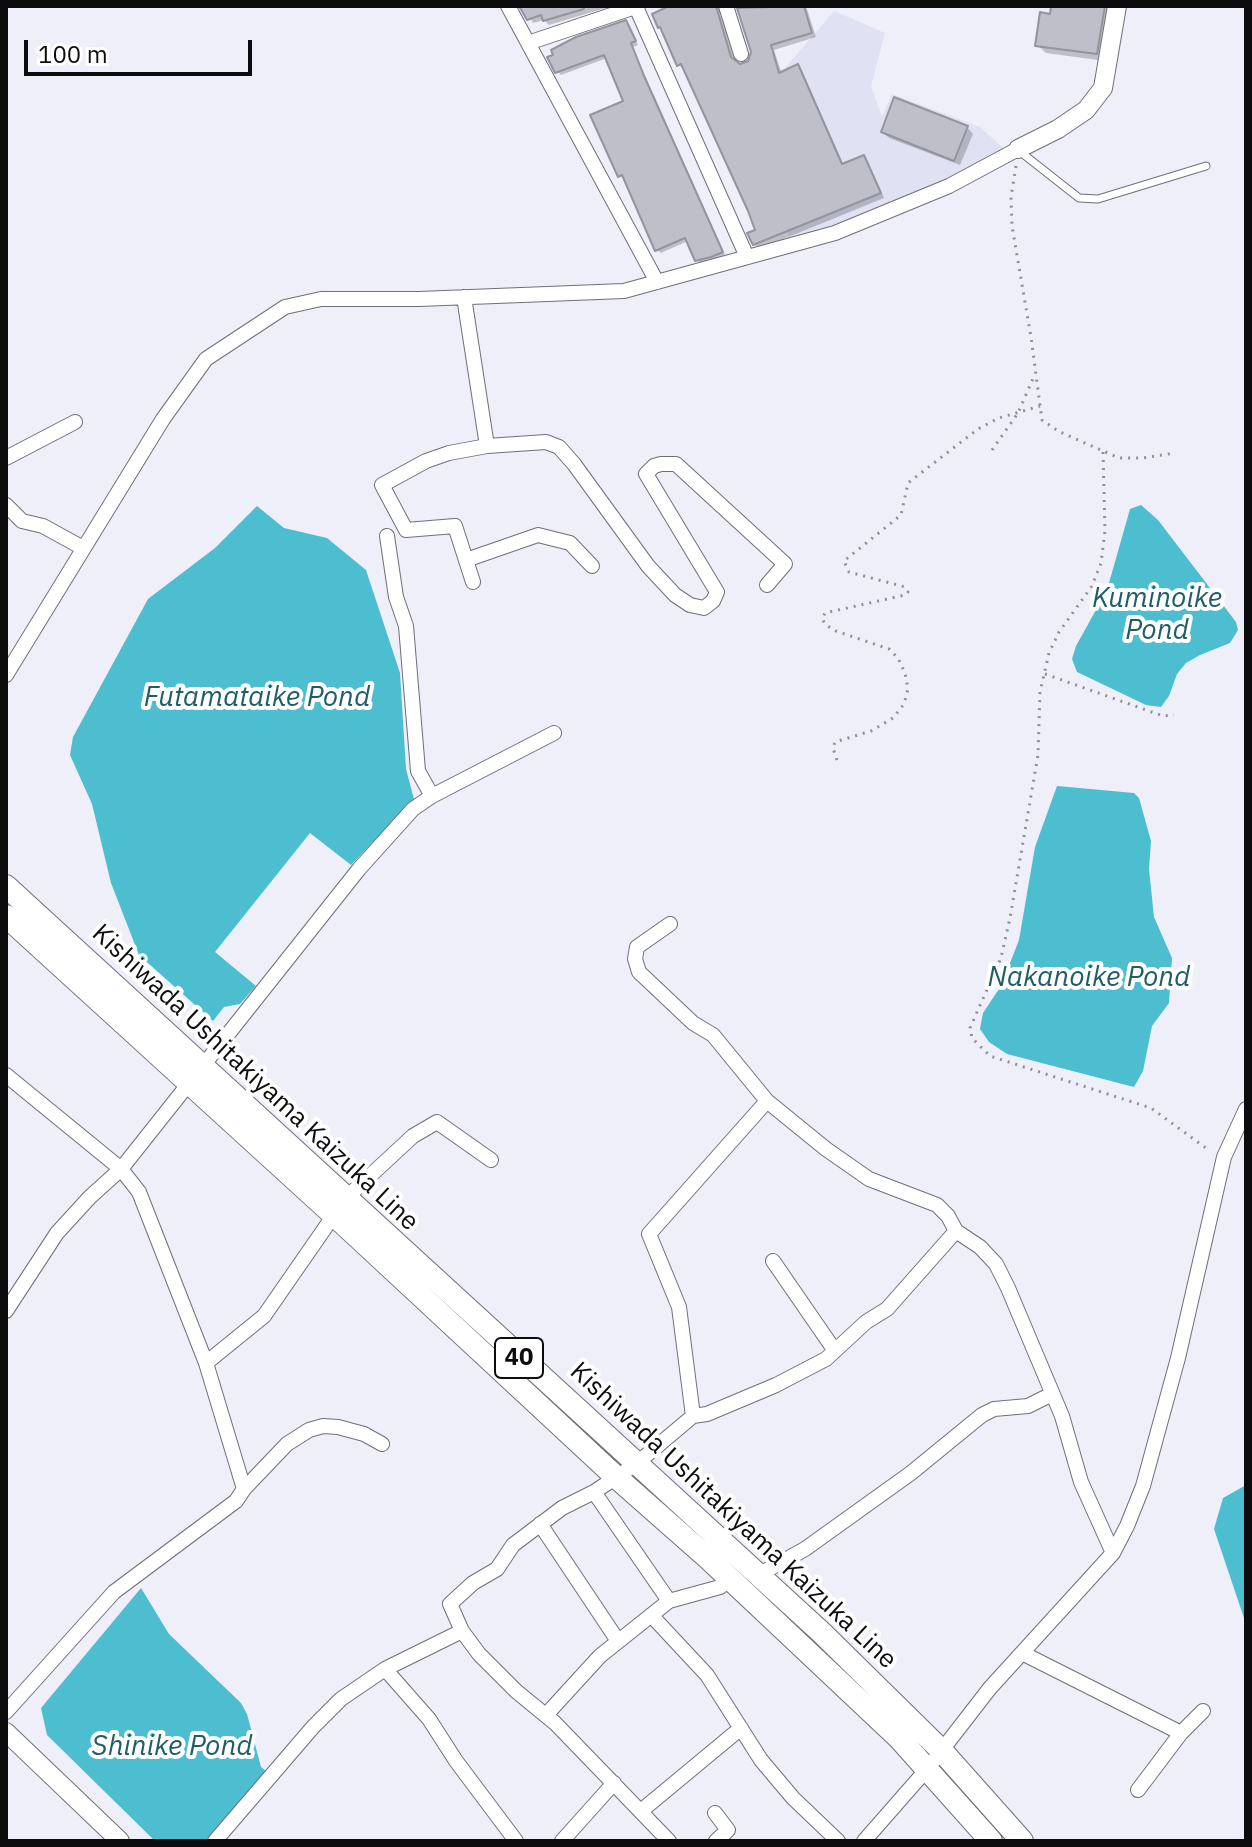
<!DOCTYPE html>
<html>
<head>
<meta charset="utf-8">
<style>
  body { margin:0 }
  #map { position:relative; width:1252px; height:1847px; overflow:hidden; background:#eeeff9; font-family:"IBM Plex Sans",sans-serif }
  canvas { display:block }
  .frame { position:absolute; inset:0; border:8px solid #0c0c0f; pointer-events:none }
  .scale { position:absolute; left:24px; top:40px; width:228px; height:36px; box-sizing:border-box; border:4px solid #0c0c0f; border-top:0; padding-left:10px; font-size:24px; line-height:28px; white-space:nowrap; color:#0c0c0f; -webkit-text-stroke:6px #fff; paint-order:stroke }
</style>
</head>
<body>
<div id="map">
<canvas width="1252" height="1847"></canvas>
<div class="frame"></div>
<div class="scale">100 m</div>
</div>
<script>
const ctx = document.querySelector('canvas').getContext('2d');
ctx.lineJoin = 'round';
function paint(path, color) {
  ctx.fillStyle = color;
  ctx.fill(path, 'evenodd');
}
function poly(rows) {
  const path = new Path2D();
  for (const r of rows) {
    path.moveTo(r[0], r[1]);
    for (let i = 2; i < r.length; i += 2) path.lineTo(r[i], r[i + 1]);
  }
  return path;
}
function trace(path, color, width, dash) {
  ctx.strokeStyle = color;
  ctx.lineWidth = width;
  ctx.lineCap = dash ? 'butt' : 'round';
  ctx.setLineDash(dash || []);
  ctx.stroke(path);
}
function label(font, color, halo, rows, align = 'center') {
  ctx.font = font + ' "IBM Plex Sans",sans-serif';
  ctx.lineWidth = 8;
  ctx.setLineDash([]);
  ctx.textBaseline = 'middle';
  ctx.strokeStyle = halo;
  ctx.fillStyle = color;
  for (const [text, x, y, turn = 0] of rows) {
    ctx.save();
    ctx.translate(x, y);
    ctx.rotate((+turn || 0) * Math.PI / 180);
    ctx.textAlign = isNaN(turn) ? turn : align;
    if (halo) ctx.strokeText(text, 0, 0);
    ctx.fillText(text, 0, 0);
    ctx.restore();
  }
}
paint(poly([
  [834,11,885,33,871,86,882,117,892,94,980,127,1010,154,793,245,725,93,785,68]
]), '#e0e2f3');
paint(poly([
  [1141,505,1158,520,1236,622,1238,630,1230,643,1200,655,1186,663,1177,674,1169,696,1161,707,1146,705,1077,672,1072,659,1076,646,1107,590,1130,509],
  [257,506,284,528,327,538,366,570,400,673,406,769,414,799,351,865,310,833,215,952,256,986,240,1004,224,1007,213,1021,139,955,111,883,92,804,70,755,73,737,148,599,215,548],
  [1057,786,1134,793,1139,798,1151,841,1149,869,1154,917,1172,958,1169,1003,1152,1026,1143,1071,1134,1087,1007,1054,989,1042,980,1029,983,1013,1001,986,1019,940,1035,847],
  [1246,1485,1246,1624,1214,1529,1223,1498],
  [141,1588,169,1634,241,1703,247,1714,261,1767,267,1772,206,1841,155,1841,47,1735,41,1708]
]), '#4dbdd0');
paint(poly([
  [524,6,612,6,549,25,544,20,533,23],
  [677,6,722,6,720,14,736,64,744,66,751,61,753,52,738,6,806,6,816,37,774,50,782,74,798,67,802,71,844,166,863,157,868,162,884,198,759,249,754,244,758,231,684,70,679,65,665,32,660,27],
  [1053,6,1113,6,1105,61,1046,53,1037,45,1052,16],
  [626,23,638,45,633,47,648,82,725,255,700,264,688,241,661,253,657,250,626,179,620,176,626,102,607,58,561,75,557,71],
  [967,127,973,134,960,165,889,138,883,132]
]), '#0003');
const building = poly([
  [519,6,583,6,584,9,543,21,541,15,527,20,519,6],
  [669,6,716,6,731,57,740,64,748,61,751,52,737,8,804,6,812,33,771,45,779,73,798,64,842,164,864,155,881,193,753,245,747,233,755,230,748,211,681,64,677,66,660,27,658,28,652,14,669,6],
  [1051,6,1105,6,1097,54,1035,46,1040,12,1050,14,1051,6],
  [626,20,636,41,631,43,644,76,723,252,711,257,695,261,685,238,655,251,622,175,618,177,590,115,623,101,604,55,555,73,547,57,553,55,551,50,576,37,626,20],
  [894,97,968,126,954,161,881,132,894,97]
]);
paint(building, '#bebfc9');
trace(building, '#93949d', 2);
const service = poly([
  [1018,150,1079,198,1098,199,1206,166]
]);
const minor = poly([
  [508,6,657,282],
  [726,6,741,54],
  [636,7,747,257],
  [528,43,638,6],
  [464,297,487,446],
  [6,458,75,422],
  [6,505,22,521,43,526,83,548],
  [387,536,396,597,406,626,418,771,432,796],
  [466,560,538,535,570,543,592,566],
  [473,582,455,526,406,530,382,485,426,461,449,453,487,446,546,442,559,447,574,464,648,566,675,595,690,605,704,608,713,601,717,592,646,474,654,466,661,464,676,464,785,564,767,585],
  [6,675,163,419,206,359,285,307,321,299,419,299,624,291,835,233,949,186,1018,149],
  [6,1075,121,1169,139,1192,206,1363,244,1489,236,1501,114,1592,6,1712],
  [345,1199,413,1136,437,1122,491,1160],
  [956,1231,980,1247,996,1264,1008,1288,1062,1416,1081,1482,1113,1553],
  [773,1261,835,1351],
  [6,1311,57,1233,90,1197,121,1169,359,869,413,809,432,796,554,733],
  [206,1363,264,1316,334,1215],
  [693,1416,679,1307,649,1234,767,1101],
  [244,1489,287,1444,309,1430,323,1426,338,1427,364,1434,382,1444],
  [594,1492,669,1601],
  [540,1524,618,1641],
  [758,1575,805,1549,911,1473,982,1415,994,1409,1028,1406,1052,1394],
  [651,1615,707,1675,761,1760,793,1798,838,1841],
  [462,1631,479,1654,516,1691,555,1723,669,1841],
  [1022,1653,1181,1733],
  [385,1669,429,1719,456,1761,516,1841],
  [546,1715,600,1656,669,1601,720,1587,730,1579],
  [1138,1790,1181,1733,1203,1711],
  [641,1811,741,1728],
  [715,1813,728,1830,716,1841],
  [215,1841,313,1727,341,1699,385,1669,462,1631,450,1604,473,1583,497,1569,513,1545,562,1508,594,1492,636,1464,693,1416,707,1414,776,1385,826,1359,866,1322,887,1309,956,1231,948,1216,937,1205,869,1179,826,1149,767,1101,713,1035,693,1023,639,972,635,959,637,947,670,924],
  [562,1841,614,1783],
  [864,1841,928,1768,990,1688,1113,1553,1127,1526,1143,1486,1178,1358,1224,1157,1246,1109]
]);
const tertiary = poly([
  [1018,149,1058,129,1086,110,1103,88,1117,6],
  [6,1732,120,1841]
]);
const primary = poly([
  [6,886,822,1633,941,1750,1022,1841],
  [6,916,334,1215,616,1477,709,1559,899,1738,991,1841]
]);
trace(service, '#6f6f78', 9);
trace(minor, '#6f6f78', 16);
trace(tertiary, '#6f6f78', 20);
trace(primary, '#6f6f78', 24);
trace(poly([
  [1016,166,1011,197,1012,226,1031,337,1042,420,1058,431,1119,458,1143,458,1175,453],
  [992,450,1018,413,1035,374],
  [1103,452,1105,531,1101,563,1092,586,1059,632,1049,653,1040,692,1038,755,1010,918,1001,958,970,1028,972,1038,990,1056,1151,1108,1210,1151],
  [1045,674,1163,716,1174,715],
  [837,760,833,748,835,742,871,731,893,718,904,704,908,689,905,673,898,658,889,649,836,631,826,625,822,619,825,613,905,595,908,592,905,587,849,572,844,561,901,515,908,483,978,429,999,418,1040,406]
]), '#8f9097', 3, [2, 6]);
trace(service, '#fff', 7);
trace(minor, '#fff', 14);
trace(tertiary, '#fff', 18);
trace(primary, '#fff', 22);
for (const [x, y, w] of [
  [519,1358,48]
]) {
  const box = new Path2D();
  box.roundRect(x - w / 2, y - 20, w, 40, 6);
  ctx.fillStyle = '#fff';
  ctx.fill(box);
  trace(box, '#0c0c0f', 2);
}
label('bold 24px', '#0c0c0f', null, [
  ["40",519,1358]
]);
label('26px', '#0c0c0f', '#fff', [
  ["Kishiwada Ushitakiyama Kaizuka Line",255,1078,43],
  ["Kishiwada Ushitakiyama Kaizuka Line",733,1516,43]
]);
label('italic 28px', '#205d68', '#fff', [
  ["Kuminoike",1157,599],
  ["Pond",1157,631],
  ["Futamataike Pond",257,698],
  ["Nakanoike Pond",1089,978],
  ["Shinike Pond",172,1747]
]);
</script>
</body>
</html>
